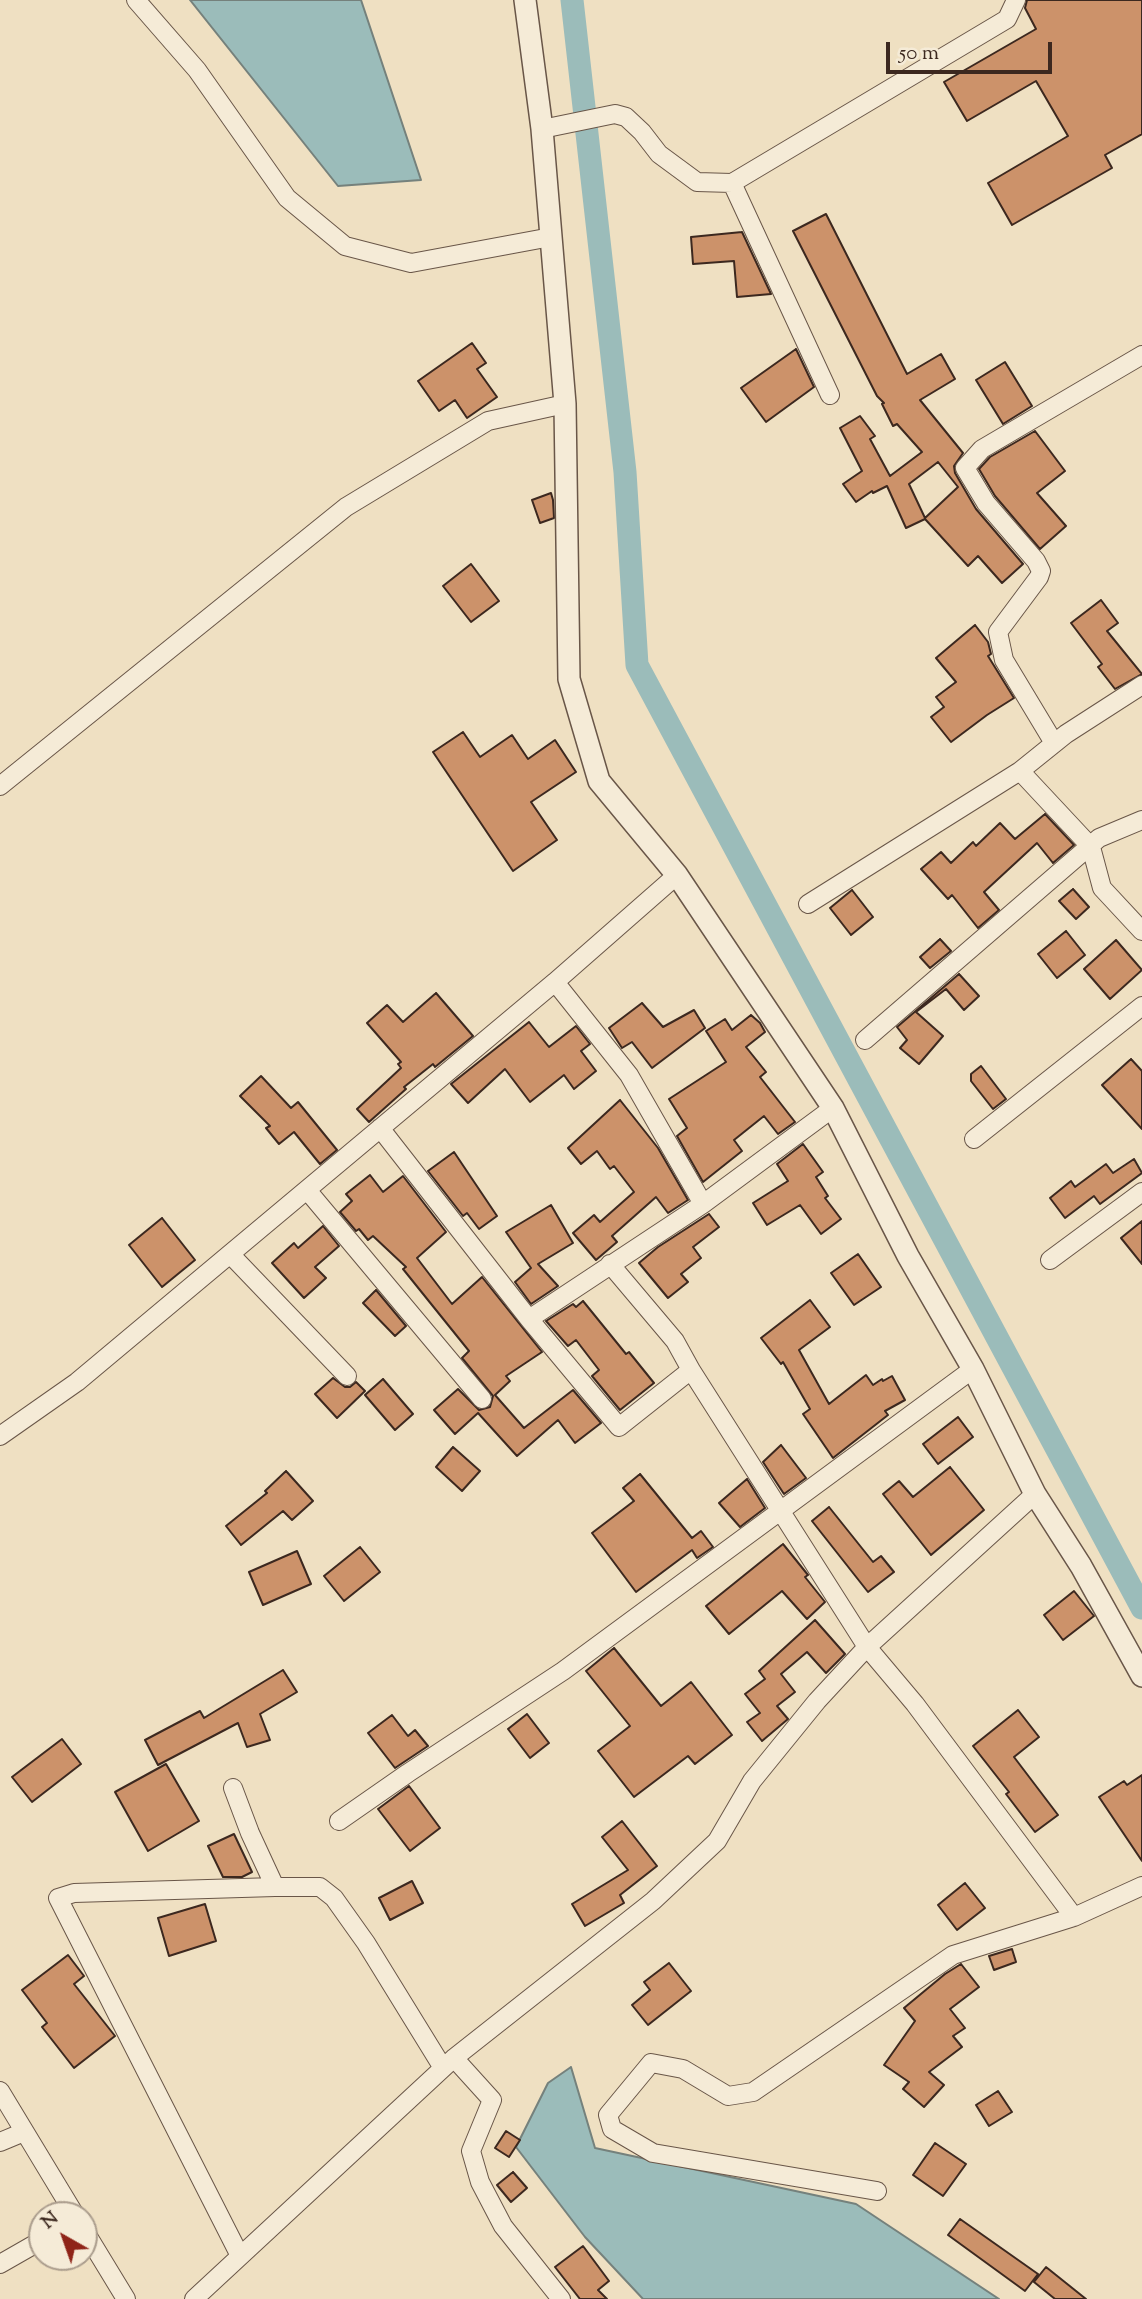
<!DOCTYPE html>
<html>
<head>
<meta charset="utf-8">
<style>
  body { margin:0 }
  #map { position:relative; width:1142px; height:2299px; overflow:hidden; background:#efe0c2; font-family:"Sorts Mill Goudy",serif }
  canvas { display:block }
  .north { position:absolute; left:28px; top:2201px; width:70px; height:70px; box-sizing:border-box; background:#f5ebd7; border:2px solid #ab9d8d; border-radius:50%; rotate:320deg; font-size:19px; font-weight:700; line-height:28px; text-align:center; color:#3c281f }
  .north::after { content:''; display:block; margin:auto; width:24px; height:32px; background:#8f2418; clip-path:polygon(50% 0,100% 100%,50% 72%,0 100%) }
  .scale { position:absolute; left:886px; top:42px; width:166px; height:32px; box-sizing:border-box; border:4px solid #3c281f; border-top:0; padding-left:9px; font-size:21px; line-height:24px; white-space:nowrap; color:#3c281f; -webkit-text-stroke:5px #f5ebd7; paint-order:stroke }
</style>
</head>
<body>
<div id="map">
<canvas width="1142" height="2299"></canvas>
<div class="north">N</div>
<div class="scale">50 m</div>
</div>
<script>
const ctx = document.querySelector('canvas').getContext('2d');
ctx.lineJoin = 'round';
function paint(path, color) {
  ctx.fillStyle = color;
  ctx.fill(path, 'evenodd');
}
function poly(rows) {
  const path = new Path2D();
  for (const r of rows) {
    path.moveTo(r[0], r[1]);
    for (let i = 2; i < r.length; i += 2) path.lineTo(r[i], r[i + 1]);
  }
  return path;
}
function trace(path, color, width, dash) {
  ctx.strokeStyle = color;
  ctx.lineWidth = width;
  ctx.lineCap = dash ? 'butt' : 'round';
  ctx.setLineDash(dash || []);
  ctx.stroke(path);
}
const water = poly([
  [190,0,361,0,421,180,338,186,190,0],
  [571,2067,595,2148,856,2204,999,2299,643,2299,585,2237,516,2147,548,2083,571,2067]
]);
paint(water, '#9bbcba');
trace(water, '#75817c', 2);
trace(poly([
  [572,0,625,472,637,665,1142,1608]
]), '#9bbcba', 23);
const building = poly([
  [1027,0,1142,0,1142,134,1105,155,1112,168,1012,225,988,183,1068,136,1036,81,967,121,944,82,1036,29,1025,8,1027,0],
  [826,214,907,374,941,354,955,379,920,400,963,453,954,466,955,473,976,509,1023,564,1002,583,978,556,968,566,925,519,906,528,887,486,873,493,872,491,856,502,843,484,862,471,840,428,860,416,875,436,870,439,890,476,922,452,897,424,893,426,882,404,884,403,877,396,793,231,826,214],
  [938,462,958,487,925,518,909,484,938,462],
  [742,232,771,294,737,297,734,261,693,264,691,237,742,232],
  [472,343,486,363,477,369,497,397,467,418,455,400,439,411,418,381,472,343],
  [796,349,814,387,766,422,741,388,796,349],
  [1005,362,1032,406,1003,424,976,380,1005,362],
  [1035,431,1065,471,1037,493,1066,526,1040,549,995,496,979,469,990,457,1035,431],
  [551,493,553,500,554,518,540,523,532,500,551,493],
  [471,564,499,601,471,622,443,586,471,564],
  [1101,600,1118,623,1107,631,1142,674,1115,689,1098,667,1102,664,1071,623,1101,600],
  [975,625,988,642,991,654,988,656,1014,698,987,715,951,742,931,717,944,707,936,697,956,682,936,658,975,625],
  [463,732,480,757,512,735,528,759,555,740,576,772,531,802,557,840,513,871,433,752,463,732],
  [1045,814,1074,845,1053,863,1037,843,984,892,999,910,978,928,952,895,948,899,921,869,941,852,951,863,973,842,976,846,1000,823,1015,839,1045,814],
  [1073,889,1089,907,1076,919,1059,901,1073,889],
  [852,890,873,917,851,935,830,908,852,890],
  [1066,931,1085,955,1057,978,1038,954,1066,931],
  [940,939,951,951,930,968,920,957,940,939],
  [1116,940,1142,970,1110,999,1084,969,1116,940],
  [959,974,979,996,964,1010,946,989,916,1012,943,1036,919,1064,900,1048,907,1040,897,1027,959,974],
  [436,993,473,1036,435,1067,433,1064,404,1087,406,1089,369,1122,357,1109,401,1068,398,1064,401,1062,367,1023,387,1005,403,1022,436,993],
  [642,1003,663,1027,694,1010,705,1028,652,1068,632,1042,622,1048,609,1028,642,1003],
  [751,1015,760,1023,765,1032,746,1047,766,1072,760,1077,795,1122,778,1134,764,1116,734,1140,742,1151,703,1182,677,1136,687,1128,669,1099,726,1062,706,1031,725,1019,732,1030,751,1015],
  [529,1022,549,1047,576,1026,590,1044,581,1051,596,1071,574,1089,564,1075,530,1102,505,1069,468,1103,451,1084,529,1022],
  [1131,1059,1142,1071,1142,1129,1102,1085,1131,1059],
  [981,1066,1006,1099,993,1109,971,1081,971,1074,981,1066],
  [261,1076,291,1108,298,1102,337,1150,320,1164,294,1132,279,1144,266,1128,270,1126,240,1096,261,1076],
  [620,1100,658,1148,688,1200,668,1213,656,1197,612,1236,617,1242,596,1260,573,1233,594,1215,600,1222,634,1192,614,1166,610,1169,597,1151,581,1164,568,1148,620,1100],
  [803,1144,823,1172,816,1177,828,1196,825,1198,841,1219,821,1234,800,1205,767,1225,753,1203,788,1181,777,1164,803,1144],
  [454,1152,497,1216,479,1229,467,1213,463,1216,428,1171,454,1152],
  [1134,1159,1142,1173,1100,1204,1094,1196,1065,1218,1050,1198,1071,1181,1075,1187,1106,1164,1113,1173,1134,1159],
  [370,1175,383,1192,403,1176,446,1232,417,1258,452,1304,482,1277,542,1352,506,1376,510,1381,495,1395,524,1428,573,1390,601,1423,575,1443,558,1420,517,1456,478,1413,455,1434,434,1410,458,1389,479,1410,490,1407,493,1396,462,1358,469,1351,403,1269,406,1267,373,1236,368,1240,359,1229,356,1231,340,1212,352,1201,346,1194,370,1175],
  [551,1205,573,1243,538,1264,558,1286,531,1304,515,1282,531,1268,506,1232,551,1205],
  [709,1214,719,1227,693,1247,701,1258,681,1274,688,1282,668,1298,639,1263,658,1247,709,1214],
  [162,1218,195,1260,162,1287,129,1245,162,1218],
  [1142,1221,1142,1264,1121,1238,1142,1221],
  [323,1226,339,1246,315,1267,326,1278,304,1298,272,1263,294,1243,298,1248,323,1226],
  [858,1254,881,1287,854,1305,831,1273,858,1254],
  [376,1290,406,1326,395,1336,363,1303,376,1290],
  [810,1300,830,1327,799,1350,829,1404,866,1375,873,1385,882,1379,883,1381,892,1376,905,1400,885,1411,888,1415,833,1458,803,1414,810,1409,783,1362,781,1364,761,1338,810,1300],
  [583,1301,626,1354,629,1352,654,1383,620,1410,592,1376,599,1370,576,1340,568,1346,546,1321,573,1304,576,1307,583,1301],
  [333,1378,345,1387,350,1387,356,1382,365,1391,337,1418,315,1394,333,1378],
  [383,1379,413,1414,395,1430,365,1395,383,1379],
  [958,1417,973,1437,938,1464,923,1444,958,1417],
  [781,1445,806,1478,784,1494,763,1462,781,1445],
  [453,1447,480,1471,462,1491,436,1467,453,1447],
  [950,1467,984,1510,931,1555,883,1494,899,1481,913,1497,950,1467],
  [286,1471,313,1501,292,1520,283,1511,241,1545,226,1526,267,1493,265,1491,286,1471],
  [640,1474,692,1538,701,1531,713,1547,697,1558,692,1550,636,1592,592,1533,634,1501,623,1488,640,1474],
  [747,1479,765,1508,740,1527,719,1503,747,1479],
  [829,1507,873,1562,881,1556,894,1572,868,1592,812,1521,829,1507],
  [783,1544,808,1575,805,1577,825,1602,807,1619,782,1591,729,1634,706,1606,783,1544],
  [360,1547,380,1572,344,1601,324,1576,360,1547],
  [297,1551,311,1584,263,1605,249,1572,297,1551],
  [1074,1591,1094,1616,1063,1640,1044,1615,1074,1591],
  [815,1620,845,1654,826,1673,807,1652,781,1674,795,1692,777,1706,788,1719,762,1741,747,1722,760,1713,745,1694,765,1679,759,1671,815,1620],
  [614,1648,661,1706,691,1682,732,1735,695,1764,688,1756,634,1797,598,1751,630,1726,586,1671,614,1648],
  [283,1670,297,1692,260,1714,270,1740,247,1747,238,1723,158,1765,145,1740,200,1711,204,1718,283,1670],
  [1018,1710,1039,1737,1014,1757,1058,1815,1035,1832,1006,1794,1009,1792,973,1746,1018,1710],
  [527,1714,549,1743,530,1758,508,1729,527,1714],
  [392,1715,408,1736,415,1730,428,1746,395,1768,368,1733,392,1715],
  [62,1739,81,1764,32,1802,12,1777,62,1739],
  [166,1764,199,1821,148,1851,115,1792,166,1764],
  [1142,1775,1142,1861,1099,1797,1124,1781,1127,1785,1142,1775],
  [409,1786,440,1828,410,1851,378,1809,409,1786],
  [622,1821,657,1866,620,1895,624,1903,585,1926,572,1904,628,1870,602,1837,622,1821],
  [234,1834,252,1872,242,1877,223,1877,208,1846,234,1834],
  [412,1881,423,1903,390,1920,379,1898,412,1881],
  [965,1883,985,1908,957,1930,938,1905,965,1883],
  [205,1904,216,1941,169,1956,158,1918,205,1904],
  [1012,1949,1016,1962,994,1970,989,1956,1012,1949],
  [68,1955,84,1976,74,1984,115,2036,74,2068,42,2027,47,2023,22,1990,68,1955],
  [669,1963,691,1991,648,2025,632,2005,650,1990,644,1982,669,1963],
  [961,1964,979,1987,950,2009,965,2028,953,2036,962,2047,929,2072,944,2085,924,2107,903,2089,909,2082,884,2065,915,2021,904,2008,945,1974,961,1964],
  [998,2091,1012,2112,989,2126,976,2105,998,2091],
  [506,2131,520,2140,509,2157,495,2148,506,2131],
  [935,2143,966,2164,943,2196,913,2175,935,2143],
  [513,2172,527,2188,511,2202,497,2185,513,2172],
  [960,2219,1038,2274,1025,2291,948,2235,960,2219],
  [583,2246,609,2281,598,2290,607,2299,580,2299,555,2267,583,2246],
  [1046,2267,1086,2299,1055,2299,1034,2282,1046,2267]
]);
paint(building, '#cc926a');
trace(building, '#3c281f', 2);
const minor = poly([
  [136,0,197,70,287,198,345,246,411,263,551,237],
  [542,129,615,114,626,117,642,132,659,154,697,182,732,183,1002,22,1007,19,1016,0],
  [732,183,830,395],
  [1142,685,1066,734,1020,771,1091,847,1102,888,1142,931],
  [1054,743,1004,660,998,632,1039,577,1041,571,1036,561,986,503,965,468,982,449,1142,355],
  [0,786,346,507,488,421,565,404],
  [808,904,1020,771],
  [555,982,629,1075,703,1204],
  [865,1040,1099,838,1142,820],
  [380,1128,529,1319,619,1427,691,1370,867,1647,915,1704,1074,1917,1142,1886],
  [974,1139,1142,1006],
  [307,1190,482,1399],
  [230,1254,347,1376],
  [1050,1260,1142,1192],
  [610,1264,675,1341,691,1370],
  [529,1319,703,1204,833,1108],
  [0,1436,77,1382,555,982,677,875],
  [233,1788,250,1833,275,1887,320,1887,334,1898,366,1943,443,2068],
  [339,1821,408,1773,563,1671,973,1369],
  [454,2058,492,2100,471,2151,480,2182,503,2226,561,2299],
  [0,2091,75,2215],
  [0,2142,24,2132],
  [877,2191,653,2153,612,2129,608,2115,651,2063,683,2069,728,2096,753,2092,953,1955,1074,1917],
  [84,2230,126,2299],
  [240,2256,58,1898,74,1893,275,1887],
  [0,2264,42,2240],
  [194,2299,454,2058,653,1901,717,1841,752,1781,817,1701,867,1647,1035,1494]
]);
const tertiary = poly([
  [525,0,542,129,565,404,569,679,599,781,677,875,833,1108,908,1256,973,1369,1035,1494,1081,1566,1142,1676]
]);
trace(minor, '#695648', 20);
trace(tertiary, '#695648', 24);
trace(minor, '#f5ebd7', 18);
trace(tertiary, '#f5ebd7', 21);
</script>
</body>
</html>
